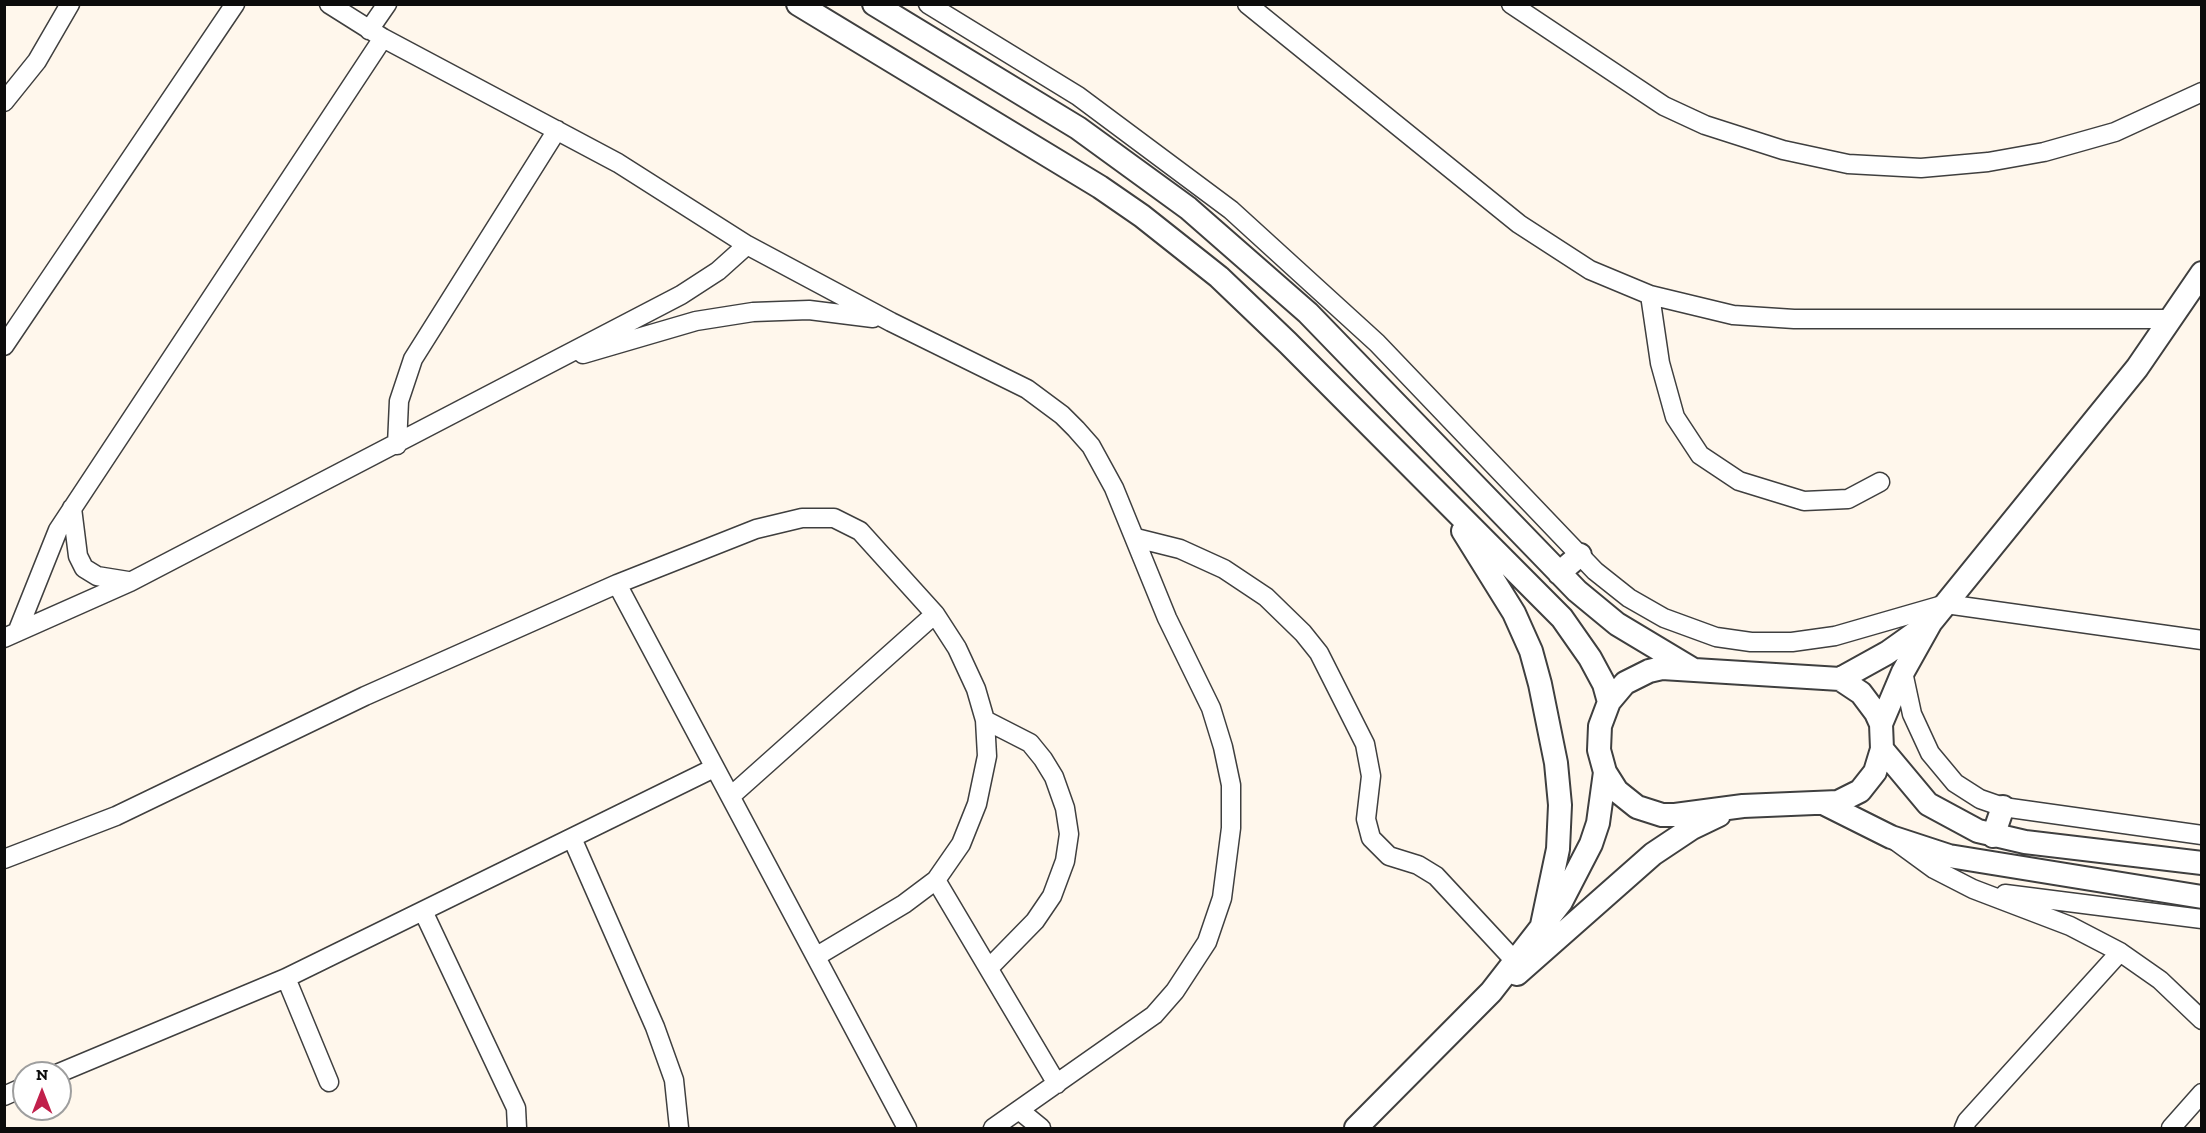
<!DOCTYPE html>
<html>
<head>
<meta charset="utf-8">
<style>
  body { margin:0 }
  #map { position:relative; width:2206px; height:1133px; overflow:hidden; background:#fff7ec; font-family:"Zilla Slab",serif }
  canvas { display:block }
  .frame { position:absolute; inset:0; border:6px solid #0c0c0c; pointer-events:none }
  .north { position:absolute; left:12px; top:1061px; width:60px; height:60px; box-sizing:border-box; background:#fff; border:2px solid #9e9e9e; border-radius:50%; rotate:0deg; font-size:16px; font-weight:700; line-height:24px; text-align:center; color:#0c0c0c }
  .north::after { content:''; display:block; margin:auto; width:21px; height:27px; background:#c1204b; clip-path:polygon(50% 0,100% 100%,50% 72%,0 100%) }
</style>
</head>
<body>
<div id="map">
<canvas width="2206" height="1133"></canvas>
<div class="frame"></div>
<div class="north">N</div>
</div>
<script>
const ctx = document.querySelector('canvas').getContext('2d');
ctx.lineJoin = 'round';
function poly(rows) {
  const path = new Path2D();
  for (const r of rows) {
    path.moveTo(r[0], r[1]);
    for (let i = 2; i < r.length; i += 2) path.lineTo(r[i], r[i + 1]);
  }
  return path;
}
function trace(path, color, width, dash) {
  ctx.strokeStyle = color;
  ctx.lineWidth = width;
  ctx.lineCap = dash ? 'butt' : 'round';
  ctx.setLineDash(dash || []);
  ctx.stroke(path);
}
const minor = poly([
  [329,4,383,38,618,163,747,245],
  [928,4,1078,96,1231,210,1377,343,1595,571,1629,598,1664,618,1716,637,1751,642,1792,642,1835,636,1946,604,2202,640],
  [1247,4,1519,224,1590,270,1650,295,1733,315,1794,319,2171,319],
  [1511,4,1664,106,1705,125,1783,150,1848,164,1921,168,1988,162,2044,152,2115,132,2202,92],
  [369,30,387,4],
  [4,102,37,61,70,4],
  [1650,295,1660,363,1675,417,1700,455,1739,481,1804,501,1848,499,1880,482],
  [4,346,235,4],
  [583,354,696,321,753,312,809,310,873,318],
  [397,445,399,401,413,359,557,130],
  [72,508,78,556,84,568,97,576,128,581],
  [1136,538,1180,549,1224,569,1266,597,1303,633,1319,653,1365,744,1371,776,1366,819,1371,838,1389,856,1418,865,1436,876,1514,960],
  [617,584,907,1128],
  [18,630,58,530,383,38],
  [4,638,130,582,681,295,718,271,747,245,891,322,1027,389,1062,415,1076,429,1091,446,1114,488,1167,618,1211,708,1223,747,1231,785,1231,828,1222,898,1207,942,1175,991,1154,1015,993,1128],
  [1903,672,1912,714,1930,753,1955,783,1980,799,2003,807,2202,835],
  [985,720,1030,743,1043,759,1054,777,1065,808,1069,834,1065,861,1052,896,1035,921,990,967],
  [731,796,935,614],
  [572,838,655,1027,674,1080,679,1128],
  [1897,842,1934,869,1973,889,2070,926,2120,952,2160,980,2202,1020],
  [4,859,116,816,365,696,617,584,756,529,802,518,834,518,860,531,935,614,957,648,976,689,985,720,987,756,977,804,961,844,936,880,904,904,817,956],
  [936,880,1057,1084],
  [2005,894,2202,919],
  [423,911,516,1108,517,1128],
  [286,978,329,1082],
  [59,1073,286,978,714,768],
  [4,1096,24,1087],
  [1019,1110,1041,1128],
  [1964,1128,1967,1121,2120,952],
  [2171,1128,2202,1093]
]);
const tertiary = poly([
  [798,4,1100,187,1142,216,1219,277,1288,343,1562,618,1590,658,1604,684,1609,702],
  [874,4,1078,128,1188,208,1308,313,1577,591,1617,624,1692,669],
  [1463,531,1514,613,1531,651,1540,684,1556,763,1560,805,1558,849,1542,925],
  [1559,573,1580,555],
  [1662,668,1840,679,1861,693,1876,713,1881,724,1882,749,1875,772,1860,791,1838,802,1743,806,1675,815,1662,815,1637,807,1617,791,1605,772,1599,750,1600,726,1609,702,1625,683,1649,671,1662,668],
  [1840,679,1887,653,1925,626],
  [1881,724,1903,672,1931,622,2137,368,2202,273],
  [1882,749,1928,804,1978,831,2025,842,2202,863],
  [1825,804,1891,837,1949,856,2202,897],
  [1993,836,2003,807],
  [1517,974,1653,854,1692,828,1719,815],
  [1356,1128,1491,992,1561,902,1591,844,1598,823,1605,772]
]);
trace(minor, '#3f3f3f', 21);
trace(tertiary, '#3f3f3f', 26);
trace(minor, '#fff', 18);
trace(tertiary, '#fff', 22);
</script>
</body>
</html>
